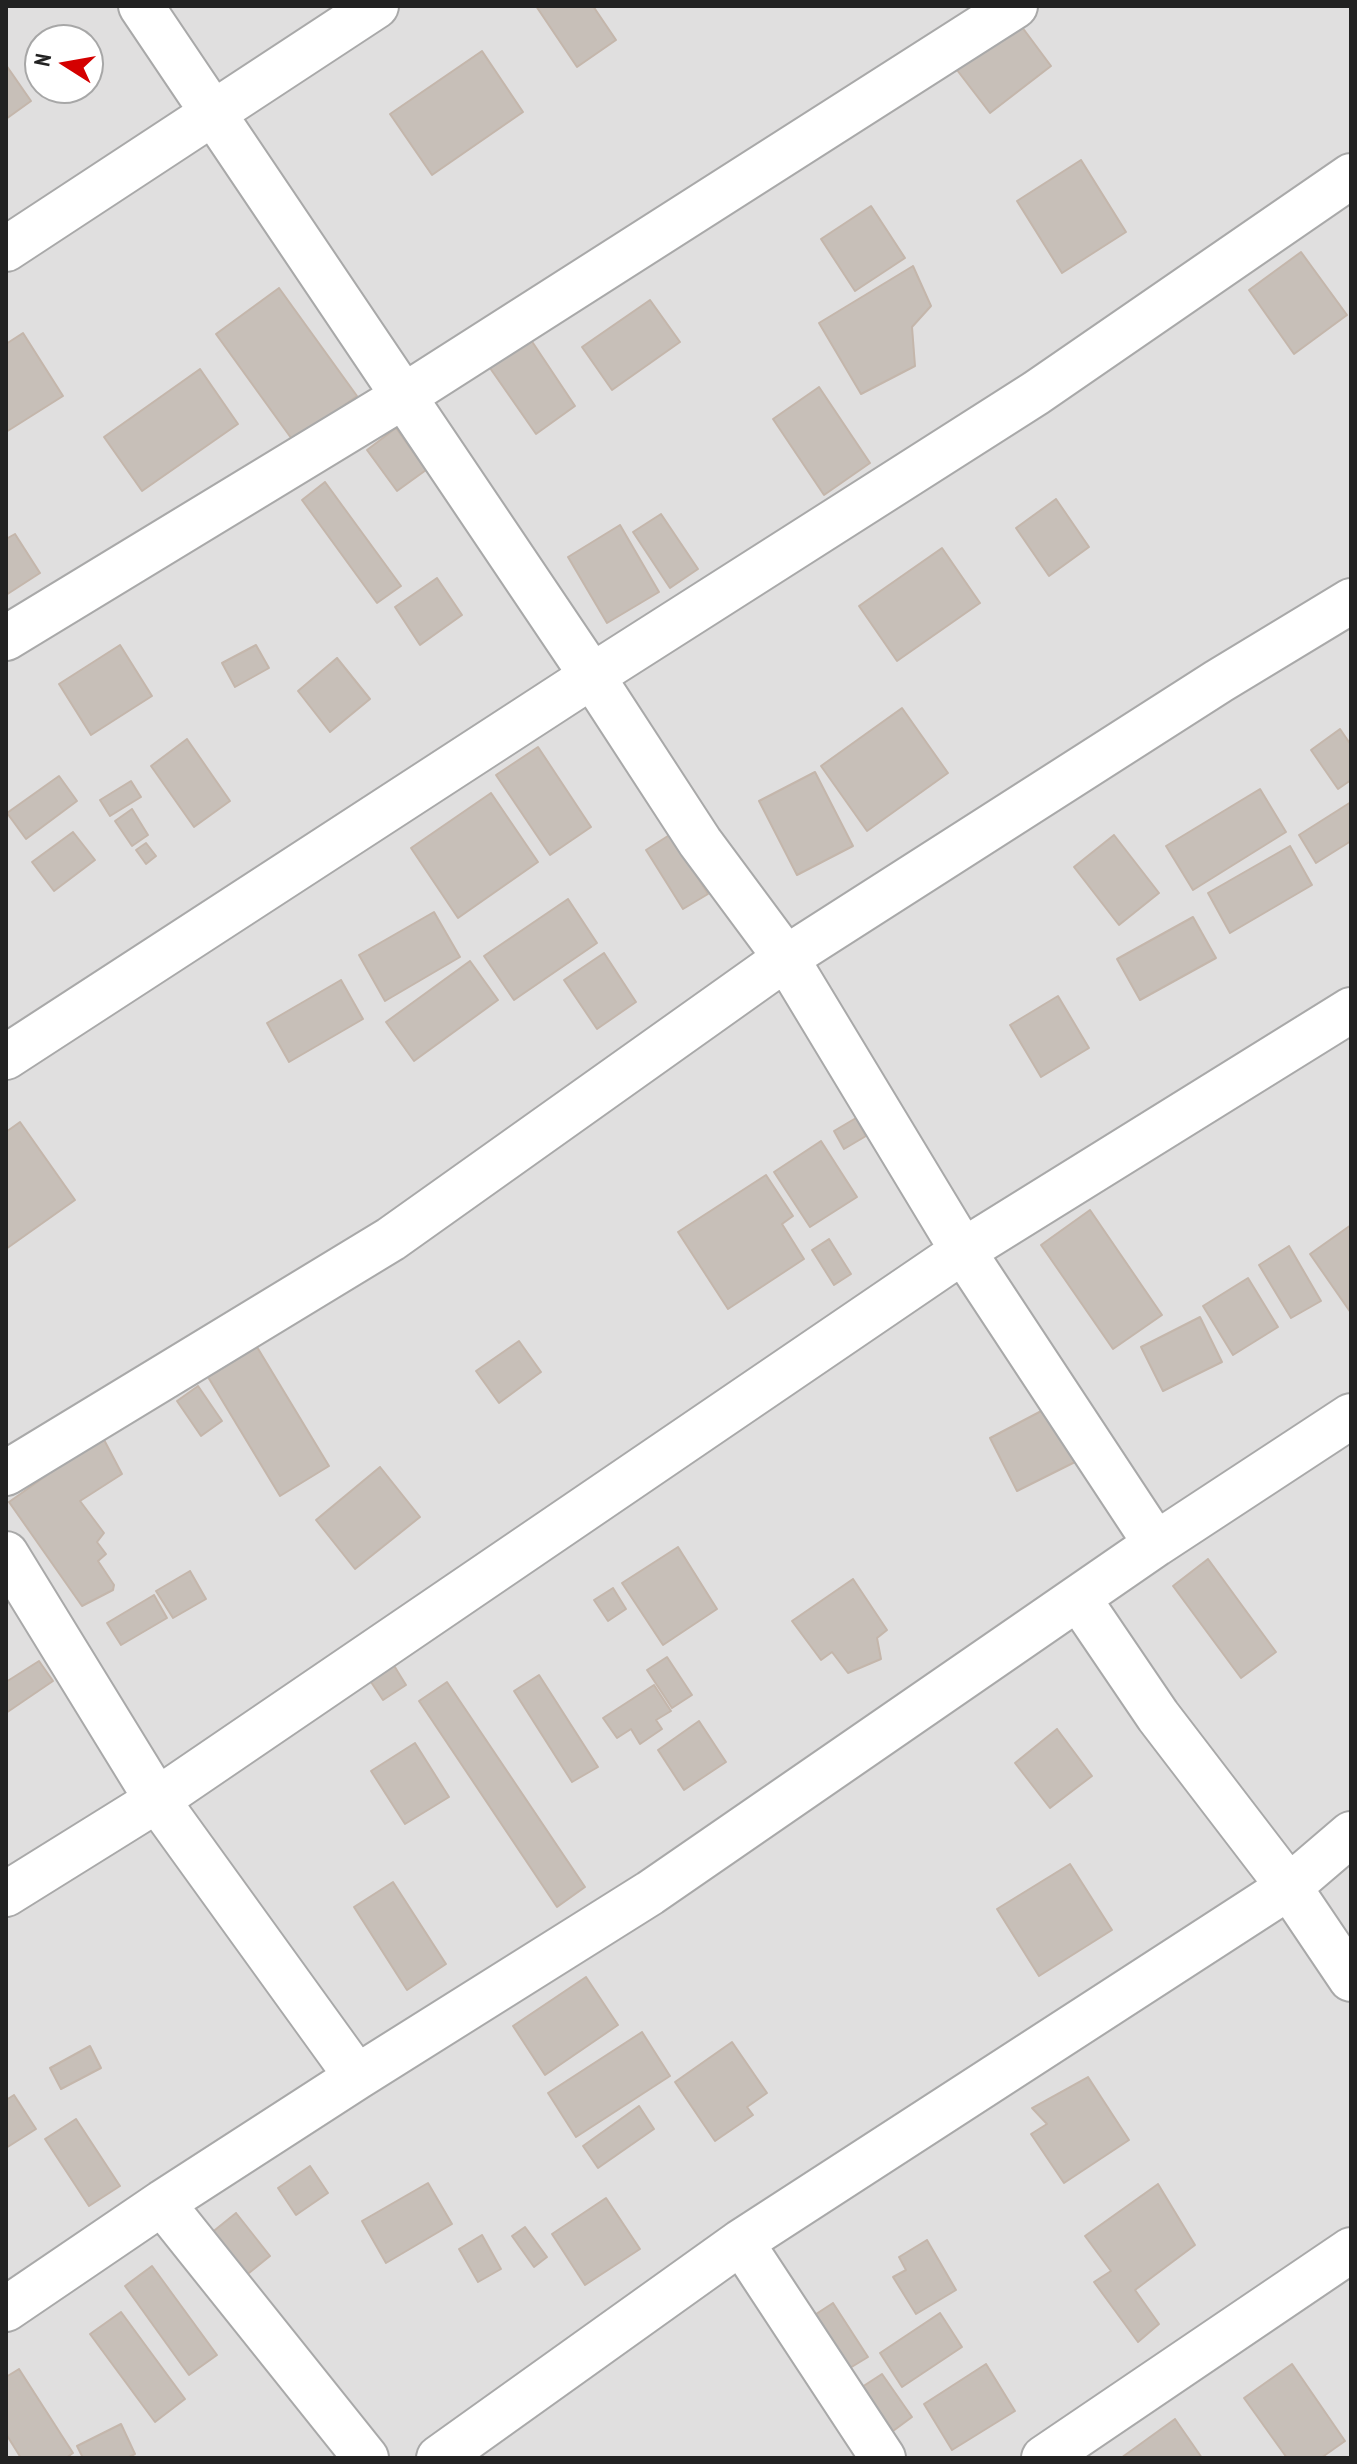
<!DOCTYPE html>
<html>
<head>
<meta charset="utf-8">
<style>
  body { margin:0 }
  #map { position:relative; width:1357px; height:2464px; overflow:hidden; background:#f2efe9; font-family:"PT Sans Narrow",sans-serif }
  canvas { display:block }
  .frame { position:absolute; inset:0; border:8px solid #222; pointer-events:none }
  .north { position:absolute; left:24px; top:24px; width:80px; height:80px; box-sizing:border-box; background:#fff; border:2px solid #a7a7a7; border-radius:50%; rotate:281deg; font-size:22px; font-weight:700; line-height:32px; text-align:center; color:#222 }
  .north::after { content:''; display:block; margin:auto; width:28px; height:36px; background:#d40000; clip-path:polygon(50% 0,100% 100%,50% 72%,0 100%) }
</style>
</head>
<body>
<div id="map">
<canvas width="1357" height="2464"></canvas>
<div class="frame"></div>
<div class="north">N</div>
</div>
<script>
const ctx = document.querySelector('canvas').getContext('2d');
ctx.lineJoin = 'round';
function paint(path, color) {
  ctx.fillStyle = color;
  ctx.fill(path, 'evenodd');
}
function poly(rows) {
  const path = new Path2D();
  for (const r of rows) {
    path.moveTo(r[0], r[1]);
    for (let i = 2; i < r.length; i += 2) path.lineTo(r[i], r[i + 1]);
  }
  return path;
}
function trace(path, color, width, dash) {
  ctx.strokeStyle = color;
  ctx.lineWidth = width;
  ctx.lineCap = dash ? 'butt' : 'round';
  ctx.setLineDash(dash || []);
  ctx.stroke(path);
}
paint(poly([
  [6,6,1351,6,1351,2458,6,2458],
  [40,40,88,40,88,88,40,88]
]), '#e0dfdf');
const building = poly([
  [536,6,593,6,616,40,577,67,536,6],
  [1019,23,1051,66,990,113,957,70,1019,23],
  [482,51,523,112,432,175,390,114,482,51],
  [6,65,31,101,6,119,6,65],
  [1081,160,1126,232,1062,273,1017,201,1081,160],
  [871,206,905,258,855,291,821,239,871,206],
  [1301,252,1347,315,1294,354,1249,290,1301,252],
  [913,266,931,306,912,327,915,366,861,394,819,323,913,266],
  [279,288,357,396,294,442,216,334,279,288],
  [650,300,680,342,612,390,582,347,650,300],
  [23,333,63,396,6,432,6,344,23,333],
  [531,340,575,406,536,434,490,368,531,340],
  [200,369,238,424,142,491,104,437,200,369],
  [819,387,870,463,824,495,773,419,819,387],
  [396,428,426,470,397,491,367,450,396,428],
  [325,482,401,586,377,603,302,500,325,482],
  [1056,499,1089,547,1049,576,1016,528,1056,499],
  [661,514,698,569,670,588,633,532,661,514],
  [620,525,659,592,607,623,568,557,620,525],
  [15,534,40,573,6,595,6,539,15,534],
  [942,548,980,603,897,661,859,606,942,548],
  [437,578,462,615,420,645,395,607,437,578],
  [120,645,152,696,91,735,59,684,120,645],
  [256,645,269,668,235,687,222,663,256,645],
  [337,658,370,699,330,732,298,691,337,658],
  [902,708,948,773,867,831,821,766,902,708],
  [1340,729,1351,745,1351,780,1338,789,1311,750,1340,729],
  [187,739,230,801,194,827,151,766,187,739],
  [538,747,591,827,550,855,496,775,538,747],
  [815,772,853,846,797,875,759,801,815,772],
  [59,776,77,801,26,839,7,813,59,776],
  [131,781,141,797,110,816,100,800,131,781],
  [1260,789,1286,832,1193,890,1166,846,1260,789],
  [491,793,538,862,458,918,411,848,491,793],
  [1351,802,1351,841,1316,863,1299,835,1351,802],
  [132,809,148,835,132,846,115,821,132,809],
  [73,832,95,860,54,891,32,862,73,832],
  [671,834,708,894,683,909,646,850,671,834],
  [1114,835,1159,893,1119,925,1074,867,1114,835],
  [146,843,156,856,146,864,136,850,146,843],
  [1290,846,1312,885,1230,933,1208,893,1290,846],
  [568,899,597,943,514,1000,484,956,568,899],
  [434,912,460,957,385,1001,359,955,434,912],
  [1193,917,1216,958,1140,1000,1117,959,1193,917],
  [604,953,636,1002,597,1029,564,980,604,953],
  [470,961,498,1000,414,1061,386,1022,470,961],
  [341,980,363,1019,289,1062,267,1023,341,980],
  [1058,996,1089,1048,1041,1077,1010,1025,1058,996],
  [856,1118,866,1136,844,1149,834,1131,856,1118],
  [20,1122,75,1200,6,1249,6,1132,20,1122],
  [821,1141,857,1197,810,1227,774,1172,821,1141],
  [766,1175,793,1216,782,1224,804,1259,728,1309,678,1232,766,1175],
  [1090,1210,1162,1315,1113,1349,1041,1245,1090,1210],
  [1351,1225,1351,1313,1310,1254,1351,1225],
  [829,1239,851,1274,834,1285,812,1250,829,1239],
  [1289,1246,1321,1301,1291,1318,1259,1265,1289,1246],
  [1248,1278,1278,1327,1233,1355,1203,1306,1248,1278],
  [1200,1317,1222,1362,1163,1391,1141,1347,1200,1317],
  [519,1341,541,1372,499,1403,476,1371,519,1341],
  [257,1347,329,1466,280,1496,208,1377,257,1347],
  [198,1386,222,1421,201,1436,177,1401,198,1386],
  [1047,1408,1075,1462,1017,1491,990,1438,1047,1408],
  [102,1436,122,1474,80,1501,104,1533,97,1542,106,1554,98,1561,114,1585,113,1590,82,1606,9,1502,102,1436],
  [380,1467,420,1517,355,1569,316,1520,380,1467],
  [678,1547,717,1609,663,1645,622,1583,678,1547],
  [1208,1559,1276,1652,1241,1678,1173,1586,1208,1559],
  [190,1571,206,1599,173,1618,156,1591,190,1571],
  [853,1579,887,1630,877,1638,881,1659,848,1673,832,1652,821,1660,792,1621,853,1579],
  [613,1588,626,1609,608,1621,594,1600,613,1588],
  [154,1595,167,1618,121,1645,107,1623,154,1595],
  [667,1657,692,1695,672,1708,647,1670,667,1657],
  [39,1661,53,1681,6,1713,6,1682,39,1661],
  [393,1664,406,1685,383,1700,369,1679,393,1664],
  [539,1675,598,1767,572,1782,514,1691,539,1675],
  [447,1682,585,1887,557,1907,419,1701,447,1682],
  [654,1685,671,1711,656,1720,662,1729,640,1744,631,1729,617,1738,603,1718,654,1685],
  [699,1721,726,1762,684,1790,658,1750,699,1721],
  [1057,1729,1092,1776,1050,1808,1015,1763,1057,1729],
  [415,1743,449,1797,405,1824,371,1771,415,1743],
  [1070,1864,1112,1930,1039,1976,997,1909,1070,1864],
  [393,1882,446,1964,407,1990,354,1907,393,1882],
  [586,1977,618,2025,545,2075,513,2026,586,1977],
  [642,2032,670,2076,576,2137,548,2093,642,2032],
  [732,2042,767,2093,747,2107,753,2115,715,2141,675,2082,732,2042],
  [90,2046,101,2068,61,2089,50,2068,90,2046],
  [1088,2077,1129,2140,1064,2183,1031,2134,1047,2124,1032,2108,1088,2077],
  [14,2095,36,2129,6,2148,6,2100,14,2095],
  [639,2106,654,2129,598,2168,583,2146,639,2106],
  [76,2119,120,2186,89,2206,45,2139,76,2119],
  [310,2166,328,2193,296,2215,278,2188,310,2166],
  [428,2183,452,2224,386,2263,362,2221,428,2183],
  [1158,2184,1195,2245,1135,2290,1159,2324,1138,2342,1094,2282,1111,2271,1085,2236,1158,2184],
  [606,2198,640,2249,585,2285,552,2234,606,2198],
  [236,2213,270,2256,244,2277,210,2234,236,2213],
  [525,2227,547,2257,534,2267,512,2236,525,2227],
  [482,2235,501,2269,478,2282,459,2249,482,2235],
  [927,2240,956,2290,916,2314,893,2277,906,2270,899,2257,927,2240],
  [152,2266,217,2355,189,2375,125,2286,152,2266],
  [833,2303,868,2357,845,2371,810,2318,833,2303],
  [121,2312,185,2399,155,2422,90,2334,121,2312],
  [940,2313,962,2347,902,2387,880,2353,940,2313],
  [986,2364,1015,2411,952,2450,924,2404,986,2364],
  [1292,2364,1345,2441,1321,2458,1287,2458,1244,2398,1292,2364],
  [19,2369,73,2453,66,2458,21,2458,6,2434,6,2377,19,2369],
  [882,2374,912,2417,893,2431,862,2387,882,2374],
  [1175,2419,1202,2458,1121,2458,1175,2419],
  [121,2424,135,2454,127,2458,83,2458,77,2446,121,2424]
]);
paint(building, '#c7bfb8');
trace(building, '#c4b6ab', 2);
const minor = poly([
  [141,6,592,676,700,842,786,958,963,1251,1156,1544],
  [6,249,376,6],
  [6,638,404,396,1015,6],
  [6,1057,592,676,1036,393,1351,176],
  [6,1473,391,1239,786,958,1219,681,1351,601],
  [6,1554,157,1800,357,2077],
  [1078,1598,1158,1716,1289,1887,1351,1979],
  [6,1894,157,1800,963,1251,1351,1010],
  [162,2203,366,2458],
  [741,2242,883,2458],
  [6,2309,162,2203,357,2077,650,1893,1156,1544,1351,1416],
  [439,2458,741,2242,1289,1887,1351,1834],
  [1044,2458,1351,2250]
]);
trace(minor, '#a9a9a9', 48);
trace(minor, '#fff', 44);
</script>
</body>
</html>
